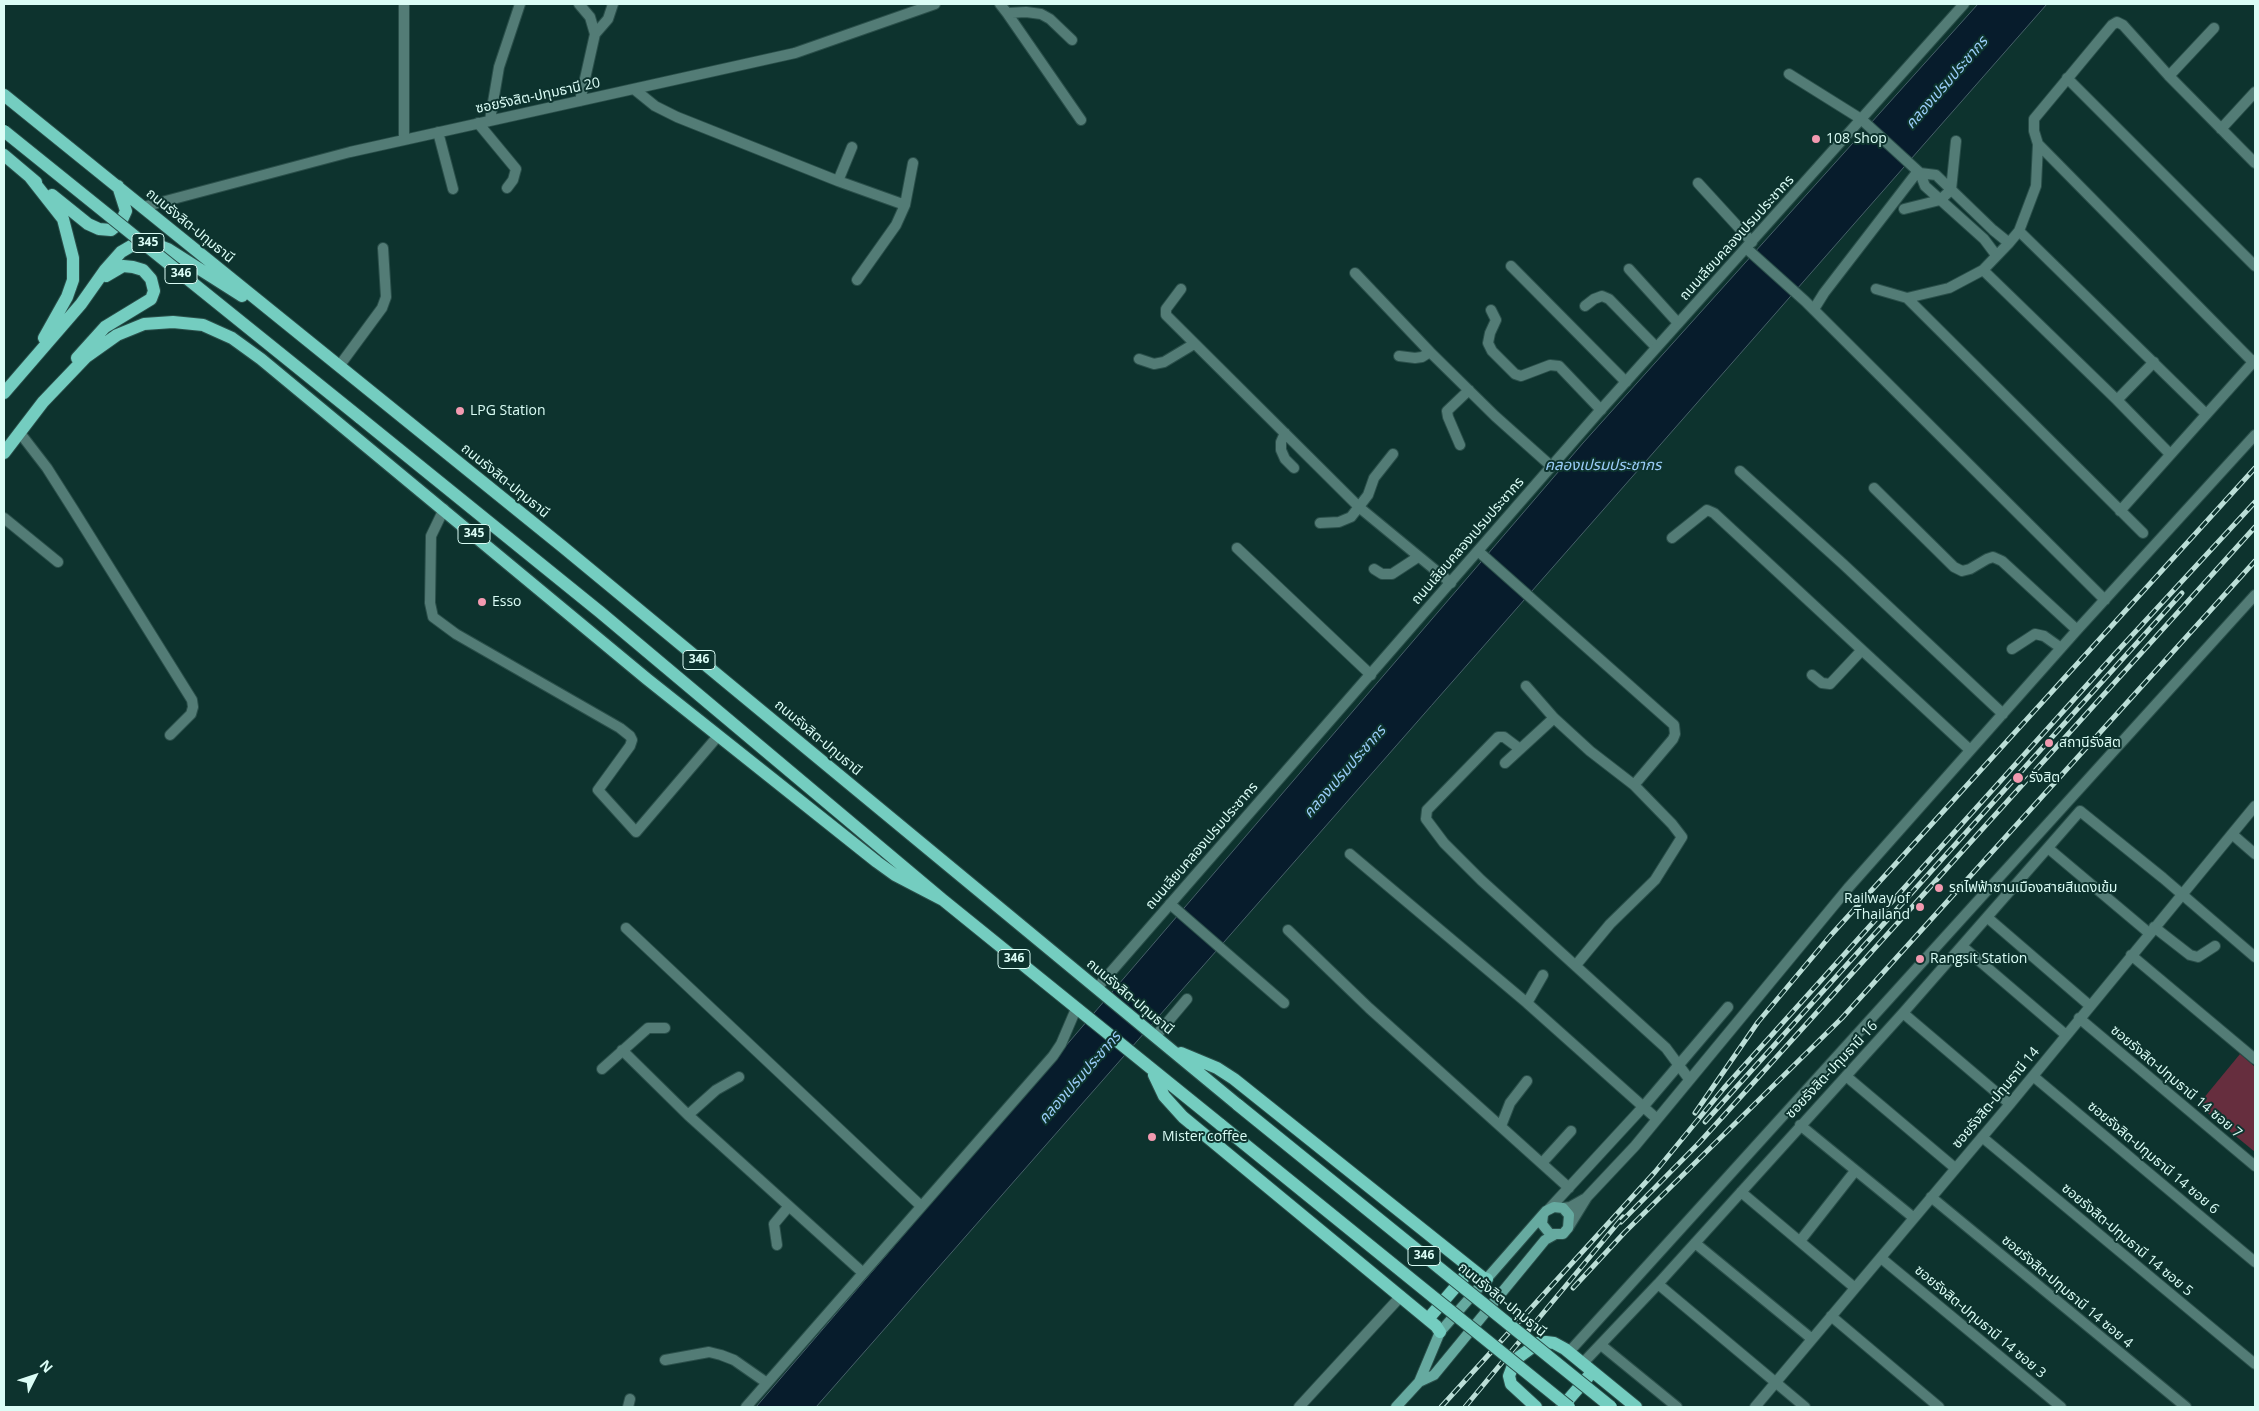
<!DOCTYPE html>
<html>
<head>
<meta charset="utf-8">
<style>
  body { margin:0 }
  #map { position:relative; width:2259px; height:1411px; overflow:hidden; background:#0d332e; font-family:"Open Sans",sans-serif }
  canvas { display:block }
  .frame { position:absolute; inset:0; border:5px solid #dbfdf6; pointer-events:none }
  .north { position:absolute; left:10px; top:1351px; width:50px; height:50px; -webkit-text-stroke:4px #0d332e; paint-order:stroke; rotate:49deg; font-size:14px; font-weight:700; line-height:20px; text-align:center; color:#dbfdf6 }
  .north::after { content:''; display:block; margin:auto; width:18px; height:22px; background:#dbfdf6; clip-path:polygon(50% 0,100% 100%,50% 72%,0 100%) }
</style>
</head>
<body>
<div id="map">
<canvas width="2259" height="1411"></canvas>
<div class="frame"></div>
<div class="north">N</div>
</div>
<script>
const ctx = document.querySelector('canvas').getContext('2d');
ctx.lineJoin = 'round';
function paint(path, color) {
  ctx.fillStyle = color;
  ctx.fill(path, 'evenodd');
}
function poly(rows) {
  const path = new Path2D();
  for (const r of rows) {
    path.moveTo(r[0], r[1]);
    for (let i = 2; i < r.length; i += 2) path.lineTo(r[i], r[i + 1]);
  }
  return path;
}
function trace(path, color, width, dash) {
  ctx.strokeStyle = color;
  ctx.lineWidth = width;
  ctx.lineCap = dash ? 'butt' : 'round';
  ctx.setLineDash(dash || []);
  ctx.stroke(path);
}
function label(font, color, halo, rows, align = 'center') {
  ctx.font = font + ' "Open Sans","Noto Sans Thai",sans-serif';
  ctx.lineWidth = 4;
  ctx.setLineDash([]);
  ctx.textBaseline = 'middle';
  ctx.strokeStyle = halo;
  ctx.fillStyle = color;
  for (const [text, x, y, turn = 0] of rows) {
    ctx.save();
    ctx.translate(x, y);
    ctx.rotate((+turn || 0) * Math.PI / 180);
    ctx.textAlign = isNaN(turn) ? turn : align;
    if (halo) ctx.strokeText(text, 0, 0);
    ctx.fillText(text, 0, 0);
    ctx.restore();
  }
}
paint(poly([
  [2240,1054,2255,1067,2255,1152,2198,1105]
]), '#662e3e');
const water = poly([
  [1978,4,2047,4,816,1407,756,1407,1583,443,1978,4]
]);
paint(water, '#071c2c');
trace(water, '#476069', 1);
const minor = poly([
  [404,4,404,140],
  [579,4,590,17,595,34,580,101],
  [1000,4,1007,13,1026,12,1041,14,1050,19,1072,40],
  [1007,13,1081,120],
  [595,34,608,19,613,4],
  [1789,74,1861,119,1920,173,1925,186,1984,239,1996,255],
  [2169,76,2214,28],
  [2067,78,2255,266],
  [634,89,655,106,677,117,838,181,905,205,913,163],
  [490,120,499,67,520,4],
  [478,123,516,169,513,180,507,188],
  [2221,129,2255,92],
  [438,132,453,189],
  [2038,144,2253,362],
  [1920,173,1936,175,1993,230,2009,243],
  [838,181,852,147],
  [1698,183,1752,242],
  [143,207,350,152,795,53,935,4],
  [1904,209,1940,200,1951,190,1956,141],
  [2019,231,2206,414],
  [1746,248,1805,301,2105,600],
  [1511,266,1626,382],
  [1629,269,1678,323],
  [1983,270,2117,400,2170,454],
  [1355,273,1430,352,1495,416,1551,466],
  [857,280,896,225,905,205],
  [1181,289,1166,309,1166,315,1360,508,1451,583],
  [1876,289,1907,298,1949,288,1983,270,2009,243,2019,231,2036,186,2038,144,2034,131,2034,119,2112,25,2117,22,2123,25,2169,76,2255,163],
  [1907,298,2143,533],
  [1585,306,1594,299,1602,296,1609,299,1656,347],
  [1814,309,1824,293,1918,171],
  [1491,310,1496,320,1490,333,1488,343,1492,351,1515,374,1521,376,1550,365,1559,366,1601,410],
  [1399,356,1415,358,1422,357,1430,352],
  [1139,359,1154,364,1164,362,1194,344],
  [340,365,382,308,386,297,383,248],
  [2117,400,2154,362],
  [20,433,47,468,73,509,192,700,193,707,191,714,170,735],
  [1285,433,1281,442,1281,450,1285,459,1294,468],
  [1460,445,1448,417,1447,411,1469,390],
  [1740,471,1843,564,2003,714],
  [1874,488,1954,567,1962,571,1970,569,1987,559,1993,557,2002,561,2077,630],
  [444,509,431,536,430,603,433,617,456,634,620,728,630,736,632,740,630,746,598,790,636,832,718,736],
  [2120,511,2255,360],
  [4,518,58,562],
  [1320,523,1339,522,1351,517,1368,495,1374,478,1393,454],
  [1672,538,1707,510,1714,513,1970,750],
  [1237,548,1371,675],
  [1478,551,1674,725,1675,734,1673,739,1634,785],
  [1374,569,1382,574,1392,574,1418,557],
  [2012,649,2035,634,2044,636,2061,648],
  [1812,675,1822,683,1830,684,1861,651],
  [1526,686,1554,718,1590,751,1634,785,1672,824,1682,837,1655,880,1610,924,1576,965],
  [1520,749,1504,737,1498,737,1427,810,1426,819,1444,843,1481,880,1666,1048,1689,1079],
  [1505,763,1554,718],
  [2232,834,2255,854],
  [2048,848,2149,933],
  [1350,854,1527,1003,1657,1119],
  [1170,904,1284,1003],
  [1988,918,2089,1005],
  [2154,927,2190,955,2198,957,2215,946],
  [626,928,921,1206],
  [1288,930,1369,1008,1569,1188],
  [1962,946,2066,1035],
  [2131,955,2255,1059],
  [1527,1003,1543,975],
  [1903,1013,2010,1104],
  [2079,1018,2255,1166],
  [1155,1037,1187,999],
  [622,1050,688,1115,862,1272],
  [602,1069,648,1028,665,1028],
  [1846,1076,1955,1168],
  [2033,1076,2255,1262],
  [688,1115,716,1090,739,1077],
  [1800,1125,1914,1218],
  [1501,1126,1510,1103,1527,1081],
  [1982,1137,2255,1364],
  [1542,1163,1571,1131],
  [1741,1192,1855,1288],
  [1931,1197,2186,1407],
  [1563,1208,1570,1207,1586,1198],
  [1549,1209,1643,1107,1728,1007],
  [1568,1228,1587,1197,1635,1146,1849,887,2077,630,2255,435],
  [1800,1241,1855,1171],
  [1695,1243,1812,1339],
  [777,1245,774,1224,789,1206],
  [1881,1258,2061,1407],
  [1658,1284,1805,1407],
  [1831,1316,1939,1407],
  [1601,1345,1677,1407],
  [1569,1352,2255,595],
  [665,1360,709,1352,721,1355,734,1360,767,1383],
  [1582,1364,1658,1284,1903,1013,2080,811,2163,878,2255,957],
  [628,1407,630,1399],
  [746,1407,1053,1056,1061,1044,1076,1009],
  [1299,1407,1401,1296],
  [1755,1407,2010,1104,2255,806]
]);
const tertiary = poly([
  [1097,988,1597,414,1964,4]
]);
const secondary = poly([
  [1419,1382,1434,1375,1545,1240,1554,1235],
  [1396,1407,1419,1382,1440,1332,1546,1211,1554,1207,1563,1208,1569,1215,1568,1228,1563,1234,1550,1234,1542,1224,1543,1215]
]);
const primary = poly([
  [4,95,563,547,1238,1105],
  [4,155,36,182],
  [30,177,63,219,73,258,73,280,67,297,44,338],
  [52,195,88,224,99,229,111,230,121,222,126,211,118,186],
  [77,358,105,327,151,299,154,291,151,279,143,270,133,267,123,266,106,276],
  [4,393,81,304,105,270,121,252,138,242,155,244,168,249,242,296],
  [359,417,600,612,943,900,1221,1125],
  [4,453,43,402,86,357,117,335,144,324,173,322,203,325,232,338,261,359,647,679,877,862,895,875,943,900],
  [1181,1053,1217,1068,1234,1079,1482,1277,1487,1279],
  [1154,1075,1164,1096,1183,1117,1436,1326,1440,1332],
  [1428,1319,1471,1269],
  [1536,1407,1511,1384,1509,1376,1512,1368,1519,1357,1538,1343,1546,1342,1554,1343,1565,1349,1636,1407],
  [1562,1407,1588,1377]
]);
trace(minor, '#2a4f4a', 12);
trace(tertiary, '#2a4f4a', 12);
trace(secondary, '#2a4f4a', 12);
trace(primary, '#2a4f4a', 14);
trace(minor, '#537c76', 10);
trace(tertiary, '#537c76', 10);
trace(secondary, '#66aaa0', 10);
trace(primary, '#74cdc0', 12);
const rail = poly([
  [1695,1113,1758,1022,1831,935,2255,468],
  [1705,1122,2182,593],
  [1621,1222,1699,1143,2255,527],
  [1573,1288,1625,1232,1842,1018,2255,561],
  [1441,1407,1655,1172,1724,1088,2113,656,2255,502],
  [1465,1407,1623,1217]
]);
trace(rail, '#bbded7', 5);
trace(rail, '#0d332e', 3, [9]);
const primaryBridge = poly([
  [4,131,359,417],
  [1238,1105,1611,1407],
  [1221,1125,1569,1407]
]);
trace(primaryBridge, '#2a4f4a', 14, []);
trace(primaryBridge, '#74cdc0', 12);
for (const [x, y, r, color] of [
  [1816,139,5,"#f29ab0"],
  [460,411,5,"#f29ab0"],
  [482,602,5,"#f29ab0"],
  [2049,743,5,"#f29ab0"],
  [2018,778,6,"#f29ab0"],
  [1939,888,5,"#f29ab0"],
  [1920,907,5,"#f29ab0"],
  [1920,959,5,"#f29ab0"],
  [1152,1137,5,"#f29ab0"]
]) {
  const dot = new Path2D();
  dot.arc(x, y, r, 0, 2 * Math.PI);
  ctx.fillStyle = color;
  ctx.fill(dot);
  trace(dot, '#0d332e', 2);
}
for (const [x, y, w] of [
  [148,243,32],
  [181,274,32],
  [474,534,32],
  [699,660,32],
  [1014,959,32],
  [1424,1256,32]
]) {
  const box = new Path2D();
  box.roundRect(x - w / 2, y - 9.5, w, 19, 4);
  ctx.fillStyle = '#0d332e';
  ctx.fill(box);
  trace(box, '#dbfdf6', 1);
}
label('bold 12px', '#dbfdf6', null, [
  ["345",148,243],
  ["346",181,274],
  ["345",474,534],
  ["346",699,660],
  ["346",1014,959],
  ["346",1424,1256]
]);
label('14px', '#dbfdf6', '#0d332e', [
  ["ซอยรังสิต-ปทุมธานี 20",538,96,-12],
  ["ถนนรังสิต-ปทุมธานี",190,226,39],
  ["ถนนเลียบคลองเปรมประชากร",1737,238,-48],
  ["ถนนรังสิต-ปทุมธานี",505,481,39],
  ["ถนนเลียบคลองเปรมประชากร",1468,541,-49],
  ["ถนนรังสิต-ปทุมธานี",818,738,40],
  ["ถนนเลียบคลองเปรมประชากร",1202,846,-49],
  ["ถนนรังสิต-ปทุมธานี",1130,997,40],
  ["ซอยรังสิต-ปทุมธานี 16",1832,1070,-47],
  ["ซอยรังสิต-ปทุมธานี 14 ซอย 7",2176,1082,40],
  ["ซอยรังสิต-ปทุมธานี 14",1996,1098,-50],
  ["ซอยรังสิต-ปทุมธานี 14 ซอย 6",2153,1158,40],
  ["ซอยรังสิต-ปทุมธานี 14 ซอย 5",2127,1240,40],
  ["ซอยรังสิต-ปทุมธานี 14 ซอย 4",2067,1292,40],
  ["ถนนรังสิต-ปทุมธานี",1502,1300,39],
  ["ซอยรังสิต-ปทุมธานี 14 ซอย 3",1980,1322,40]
]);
label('14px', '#dbfdf6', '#0d332e', [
  ["108 Shop",1826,139],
  ["LPG Station",470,411],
  ["Esso",492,602],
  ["สถานีรังสิต",2059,743],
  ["รังสิต",2029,778],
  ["รถไฟฟ้าชานเมืองสายสีแดงเข้ม",1949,888],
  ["Railway of",1910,899,"right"],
  ["Thailand",1910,915,"right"],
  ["Rangsit Station",1930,959],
  ["Mister coffee",1162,1137]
], 'left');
label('italic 15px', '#9bcef9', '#0d332e', [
  ["คลองเปรมประชากร",1947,83,-49],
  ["คลองเปรมประชากร",1603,466],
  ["คลองเปรมประชากร",1345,772,-49],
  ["คลองเปรมประชากร",1080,1078,-49]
]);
</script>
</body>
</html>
